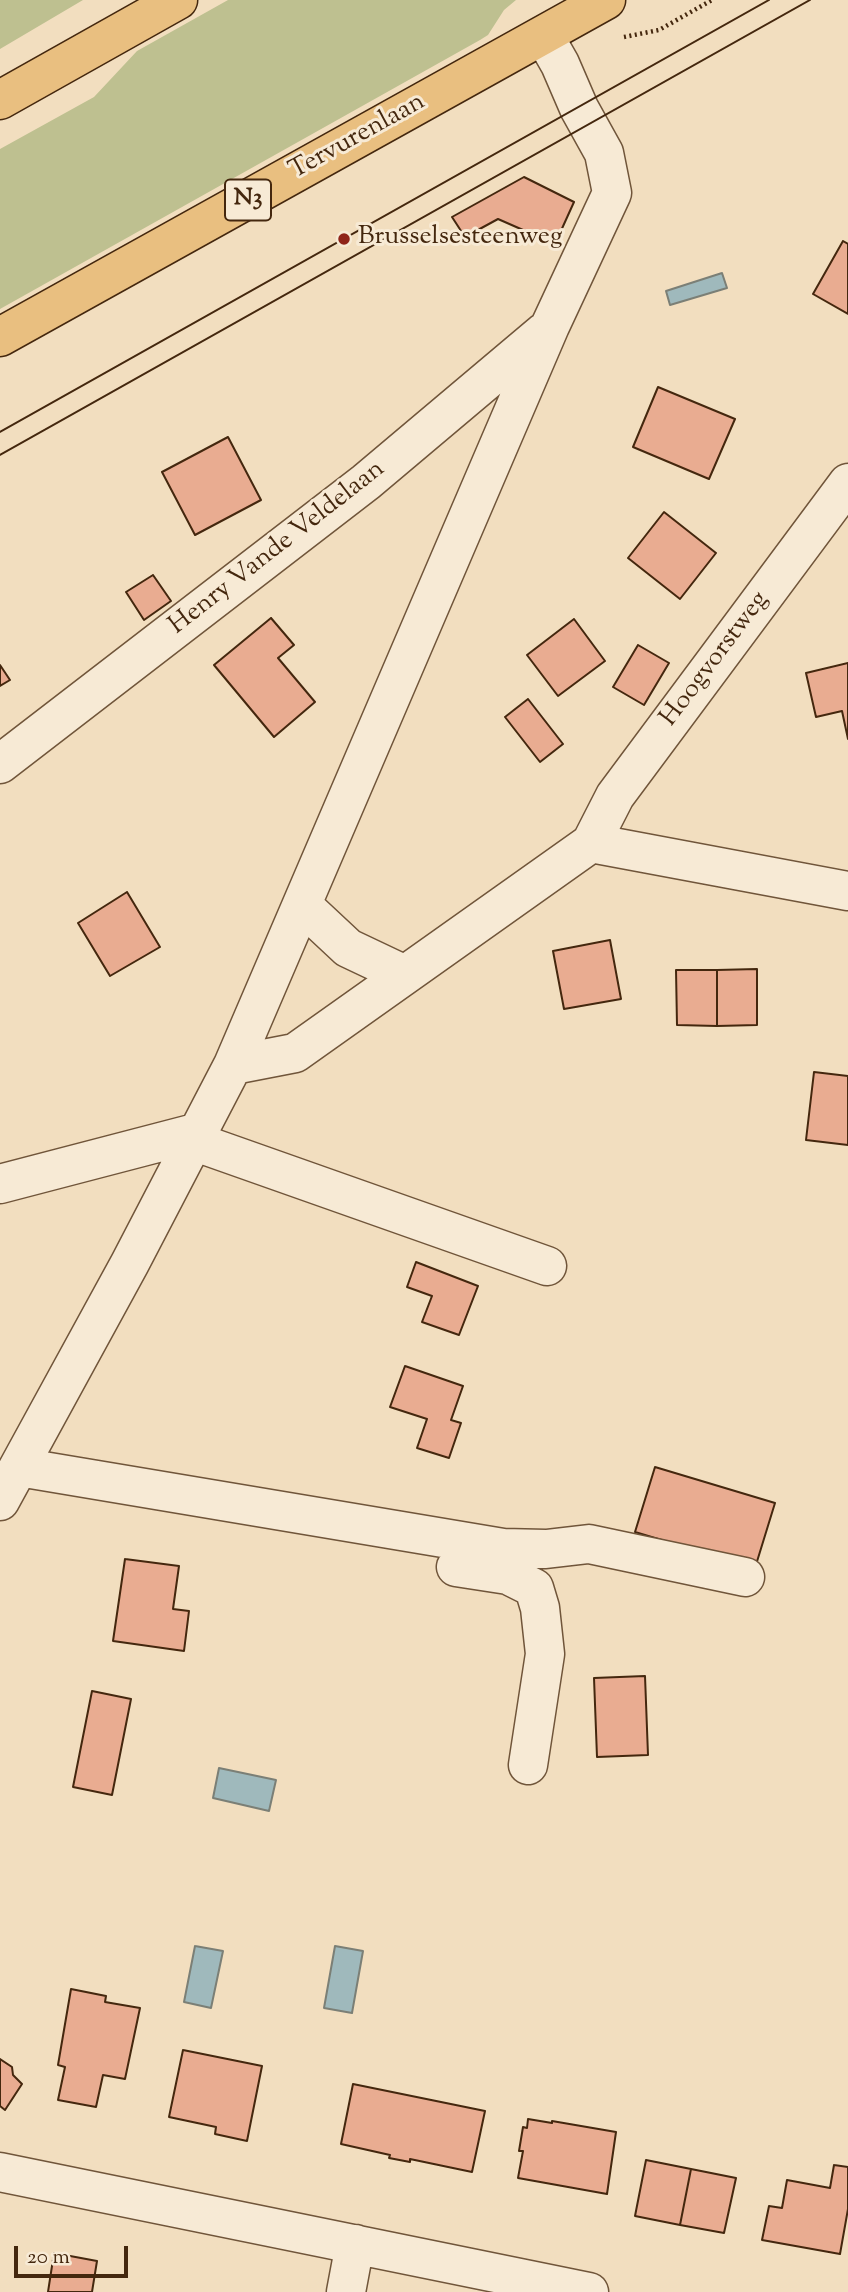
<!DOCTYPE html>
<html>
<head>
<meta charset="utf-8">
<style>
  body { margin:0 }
  #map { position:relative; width:848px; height:2292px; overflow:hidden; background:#f2debf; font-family:"Sorts Mill Goudy",serif }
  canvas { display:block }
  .scale { position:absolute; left:14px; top:2246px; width:114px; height:32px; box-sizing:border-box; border:4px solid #44270e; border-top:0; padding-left:9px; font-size:21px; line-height:24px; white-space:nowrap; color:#44270e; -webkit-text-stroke:5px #f7ead5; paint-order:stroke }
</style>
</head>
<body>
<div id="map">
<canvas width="848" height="2292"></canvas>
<div class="scale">20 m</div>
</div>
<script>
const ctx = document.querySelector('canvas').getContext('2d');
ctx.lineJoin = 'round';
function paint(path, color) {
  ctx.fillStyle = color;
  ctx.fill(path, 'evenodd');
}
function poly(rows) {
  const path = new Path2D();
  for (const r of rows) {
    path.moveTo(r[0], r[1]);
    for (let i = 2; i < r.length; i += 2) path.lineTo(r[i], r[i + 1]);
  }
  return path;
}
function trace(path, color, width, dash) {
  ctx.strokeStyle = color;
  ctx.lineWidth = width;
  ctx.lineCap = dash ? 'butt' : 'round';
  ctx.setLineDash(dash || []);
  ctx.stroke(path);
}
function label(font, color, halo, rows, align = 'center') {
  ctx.font = font + ' "Sorts Mill Goudy",serif';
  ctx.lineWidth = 6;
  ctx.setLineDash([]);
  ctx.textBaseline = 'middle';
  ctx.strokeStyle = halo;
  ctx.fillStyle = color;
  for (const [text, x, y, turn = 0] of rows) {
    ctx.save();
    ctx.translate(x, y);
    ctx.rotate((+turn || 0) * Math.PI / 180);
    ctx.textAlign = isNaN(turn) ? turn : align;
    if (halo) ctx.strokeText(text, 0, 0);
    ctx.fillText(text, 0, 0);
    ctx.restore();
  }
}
paint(poly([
  [0,0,83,0,0,49],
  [228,0,516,0,504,10,488,35,480,40,0,309,0,149,94,97,137,51]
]), '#bec090');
const water = poly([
  [722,273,727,288,670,305,666,291,722,273],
  [219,1768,276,1780,269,1811,213,1798,219,1768],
  [195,1946,223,1951,211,2008,184,2002,195,1946],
  [335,1946,363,1951,352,2013,324,2008,335,1946]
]);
paint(water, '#9fb9bc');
trace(water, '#7b7f76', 2);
const building = poly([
  [524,177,574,202,555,244,498,219,465,237,452,217,524,177],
  [843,241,848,244,848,314,813,294,843,241],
  [658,387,735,419,709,479,633,447,658,387],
  [228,437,261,500,195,535,162,472,228,437],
  [664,512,716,553,680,599,628,558,664,512],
  [153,575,171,601,144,620,126,592,153,575],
  [271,618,294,645,278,658,315,702,274,737,214,665,271,618],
  [574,619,605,661,558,696,527,655,574,619],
  [638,645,669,663,644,705,613,687,638,645],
  [848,663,848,739,842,711,816,717,806,673,848,663],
  [0,665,10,680,0,686,0,665],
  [528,699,563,744,540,762,505,717,528,699],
  [127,892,160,947,110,976,78,923,127,892],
  [610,940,621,999,564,1009,553,951,610,940],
  [757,969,757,1025,717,1026,717,970,757,969],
  [676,970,717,970,717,1026,677,1025,676,970],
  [814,1072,848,1076,848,1145,806,1140,814,1072],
  [416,1262,478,1286,459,1335,422,1322,432,1296,407,1287,416,1262],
  [405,1366,463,1386,451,1420,461,1423,449,1458,417,1448,427,1419,390,1407,405,1366],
  [655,1467,775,1503,755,1568,635,1532,655,1467],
  [125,1559,179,1566,173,1609,189,1611,184,1651,113,1641,125,1559],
  [645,1676,648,1755,597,1757,594,1678,645,1676],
  [92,1691,131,1699,112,1795,73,1787,92,1691],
  [71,1989,106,1996,105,2002,140,2008,125,2079,103,2075,96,2107,58,2100,65,2067,58,2065,71,1989],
  [183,2050,262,2066,247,2141,215,2134,216,2127,169,2117,183,2050],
  [0,2059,12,2067,13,2075,22,2084,5,2110,0,2106,0,2059],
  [353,2084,485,2111,472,2172,410,2159,410,2162,389,2158,390,2155,341,2144,353,2084],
  [528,2119,552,2123,552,2121,616,2132,607,2194,518,2178,523,2151,519,2151,523,2127,527,2128,528,2119],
  [646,2160,691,2169,680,2225,635,2216,646,2160],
  [834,2165,848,2167,848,2209,840,2254,762,2240,769,2206,782,2208,787,2180,830,2188,834,2165],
  [691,2169,736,2178,724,2233,680,2225,691,2169],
  [54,2253,97,2261,92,2292,48,2292,54,2253]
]);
paint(building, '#e9ac91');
trace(building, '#44270e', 2);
const minor = poly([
  [0,764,366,482,544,332],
  [591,843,615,796,848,483],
  [302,905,348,948,405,975],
  [233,1065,295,1053,591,843,848,891],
  [193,1141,547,1266],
  [0,1184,199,1132],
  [19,1467,503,1548,546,1549,589,1544,745,1577],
  [0,1501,130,1263,233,1065,550,326,612,193,604,153,579,108,560,64,544,36],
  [456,1567,508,1575,534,1588,540,1608,545,1654,528,1765],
  [0,2172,589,2292],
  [346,2292,355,2244]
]);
const major = poly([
  [0,100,178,0],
  [0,337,606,0]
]);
trace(minor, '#70553a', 41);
trace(major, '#44270e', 41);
trace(poly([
  [624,37,659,30,712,0]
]), '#44270e', 4.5, [2, 3.5]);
trace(minor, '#f7ead5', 38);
trace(major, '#e9bf80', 38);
trace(poly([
  [0,432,769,0],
  [0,455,810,0]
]), '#44270e', 2);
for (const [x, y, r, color] of [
  [344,239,7,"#8f2418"]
]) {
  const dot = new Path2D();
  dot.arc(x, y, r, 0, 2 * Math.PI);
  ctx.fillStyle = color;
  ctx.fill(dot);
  trace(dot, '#f7ead5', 2.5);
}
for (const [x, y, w] of [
  [248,200,46]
]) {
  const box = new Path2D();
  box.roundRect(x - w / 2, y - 20.5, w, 41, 5);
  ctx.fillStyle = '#f7ead5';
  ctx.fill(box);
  trace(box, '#44270e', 2);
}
label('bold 24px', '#44270e', null, [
  ["N3",248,200]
]);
label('26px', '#44270e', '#f7ead5', [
  ["Tervurenlaan",358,138,-29],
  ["Henry Vande Veldelaan",278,549,-38],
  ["Hoogvorstweg",716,660,-53]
]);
label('26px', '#44270e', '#f7ead5', [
  ["Brusselsesteenweg",358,239]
], 'left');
</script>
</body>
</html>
